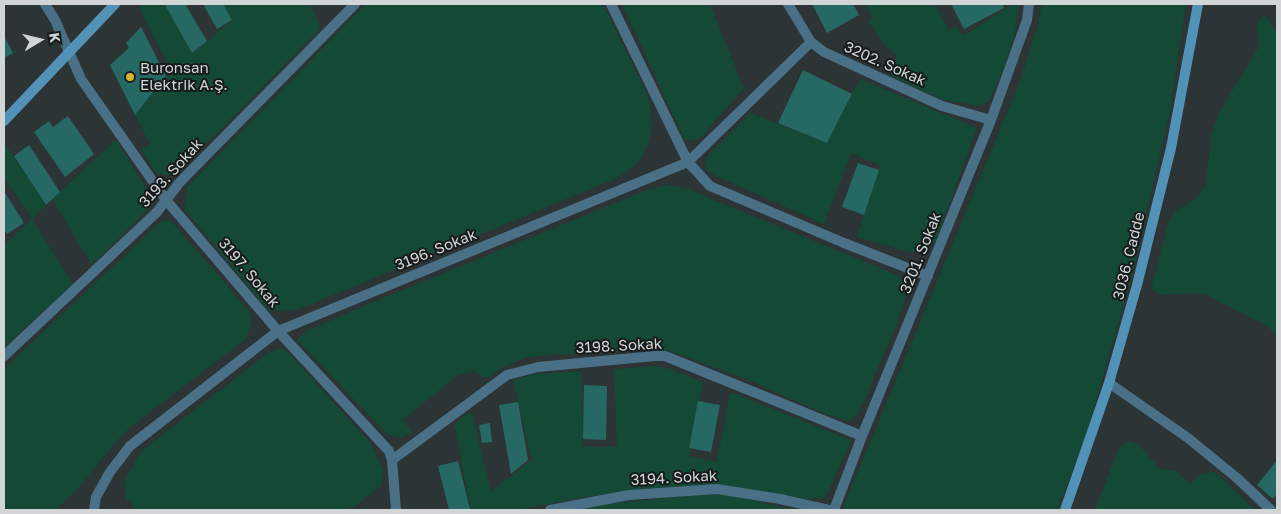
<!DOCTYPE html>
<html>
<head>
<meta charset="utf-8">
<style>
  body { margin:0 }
  #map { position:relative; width:1281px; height:514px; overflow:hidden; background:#2c3435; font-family:"Golos Text",sans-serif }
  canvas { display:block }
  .frame { position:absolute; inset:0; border:5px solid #d1d5d6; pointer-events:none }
  .north { position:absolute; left:15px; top:15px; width:50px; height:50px; -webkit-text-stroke:4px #171b1b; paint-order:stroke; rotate:81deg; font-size:14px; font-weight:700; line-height:20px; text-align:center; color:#d1d5d6 }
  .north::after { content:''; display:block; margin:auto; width:18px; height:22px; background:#d1d5d6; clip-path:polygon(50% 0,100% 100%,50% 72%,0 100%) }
</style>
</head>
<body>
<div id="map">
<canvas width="1281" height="514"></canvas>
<div class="frame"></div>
<div class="north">K</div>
</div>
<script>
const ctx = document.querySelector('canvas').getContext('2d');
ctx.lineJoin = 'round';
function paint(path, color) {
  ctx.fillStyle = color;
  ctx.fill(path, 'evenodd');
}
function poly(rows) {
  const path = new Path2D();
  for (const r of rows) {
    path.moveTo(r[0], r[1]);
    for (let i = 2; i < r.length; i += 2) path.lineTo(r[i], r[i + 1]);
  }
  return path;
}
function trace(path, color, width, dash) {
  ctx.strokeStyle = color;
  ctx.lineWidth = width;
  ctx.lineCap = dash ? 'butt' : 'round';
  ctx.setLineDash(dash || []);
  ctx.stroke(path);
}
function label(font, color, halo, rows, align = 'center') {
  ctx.font = font + ' "Golos Text",sans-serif';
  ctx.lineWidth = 4;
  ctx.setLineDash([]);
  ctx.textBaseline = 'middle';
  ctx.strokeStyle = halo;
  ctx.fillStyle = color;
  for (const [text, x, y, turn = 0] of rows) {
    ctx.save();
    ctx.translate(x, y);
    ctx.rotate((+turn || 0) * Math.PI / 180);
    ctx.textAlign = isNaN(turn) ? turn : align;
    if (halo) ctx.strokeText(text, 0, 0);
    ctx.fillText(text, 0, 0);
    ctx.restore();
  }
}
paint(poly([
  [143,4,164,4,193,53,232,20,223,4,310,4,321,28,175,175,165,175,155,172,141,150,150,144,135,115,171,71,139,8],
  [366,4,603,4,649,98,652,126,649,141,642,158,631,169,617,178,297,310,269,311,185,210,187,187],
  [622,4,710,4,744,88,701,137,693,141,684,139],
  [864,4,935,4,949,30,956,26,963,36,1013,4,1019,4,1014,37,1004,68,989,101,979,106,940,99,891,76,897,55,885,46,868,21,873,19],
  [1042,4,1186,4,1170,112,1131,278,1086,436,1057,510,842,510,1019,84,1037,29],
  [1263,15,1269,19,1277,34,1277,337,1268,327,1203,293,1162,295,1151,289,1168,224,1176,211,1196,198,1206,184,1211,136,1219,113,1258,48,1257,26],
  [860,79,977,128,935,243,927,248,912,253,857,237,880,165,851,153,824,224,716,176,706,170,704,165,707,157,751,113,827,143],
  [116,140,155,202,92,265,52,199],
  [4,142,46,205,32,219,73,284,4,347,4,245,32,219,4,178],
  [666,185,685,188,904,278,909,285,897,323,858,415,849,421,820,412,751,381,670,351,626,350,527,357,501,368,490,377,482,377,475,371,458,375,403,420,412,433,401,438,388,435,297,340,303,333,361,307,647,190],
  [166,220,172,222,250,312,251,325,246,339,133,425,120,437,74,493,56,509,4,510,4,369,160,222],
  [279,348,289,353,370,443,383,470,381,486,354,507,342,510,138,510,126,498,124,482,141,451,268,353],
  [656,366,671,369,703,382,689,456,717,462,730,392,851,440,826,497,809,499,725,485,700,485,643,489,586,497,517,510,471,510,454,424,471,411,491,491,532,460,513,380,534,374,582,371,583,447,617,447,614,369],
  [1128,441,1139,445,1159,468,1176,471,1190,484,1201,474,1215,472,1255,510,1095,510,1118,449],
  [708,494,734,496,795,510,574,510,605,504]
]), '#144935');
paint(poly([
  [168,4,185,4,207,41,192,53,165,5],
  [203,4,223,4,232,20,217,29],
  [812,4,853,4,859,15,827,33],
  [951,4,1002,4,1004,8,964,29],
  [141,27,166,76,135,115,110,65,129,48,126,43],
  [4,36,13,53,4,58],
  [803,70,852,94,827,143,778,123],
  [68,116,94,154,65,177,34,132,49,121,53,127],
  [29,145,60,192,46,205,14,156],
  [858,163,879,170,864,215,842,207],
  [4,191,24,223,7,234,4,229],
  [584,385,607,386,606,440,583,439],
  [698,401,720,405,711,452,689,448],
  [518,402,528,460,511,474,499,405],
  [490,423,492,442,482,443,479,425],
  [1277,460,1277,494,1273,499,1257,485],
  [458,461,470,509,449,510,438,466]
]), '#266863');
trace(poly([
  [45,4,55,20,81,79,166,200,278,331,389,451,392,460,396,510],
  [611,4,688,162,710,186,844,243,928,276],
  [788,4,811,42,824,52,942,106,991,120],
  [4,356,157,212,180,182,355,4],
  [1109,383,1188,438,1237,478,1271,510],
  [392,460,507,375,538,367,655,356,665,356,862,436],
  [94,510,96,497,110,472,130,446,278,331,688,162,811,42],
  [550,510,629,495,717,489,780,499,829,510],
  [834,510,862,436,991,120,1027,20,1029,4]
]), '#497087', 10);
trace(poly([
  [4,121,115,4],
  [1065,510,1109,383,1137,285,1171,148,1198,4]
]), '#5192b6', 10);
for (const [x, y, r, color] of [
  [130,77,5,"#d7b434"]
]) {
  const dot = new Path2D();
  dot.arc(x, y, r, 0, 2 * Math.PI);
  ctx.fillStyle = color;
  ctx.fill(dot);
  trace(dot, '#171b1b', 2);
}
label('15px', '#d1d5d6', '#171b1b', [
  ["3202. Sokak",885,64,24],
  ["3193. Sokak",171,173,-48],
  ["3196. Sokak",436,250,-22],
  ["3201. Sokak",921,253,-68],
  ["3036. Cadde",1129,256,-76],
  ["3197. Sokak",249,273,50],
  ["3198. Sokak",619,346,-3],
  ["3194. Sokak",674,478,-3]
]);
label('15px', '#d1d5d6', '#171b1b', [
  ["Buronsan",140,68],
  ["Elektrik A.Ş.",140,85]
], 'left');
</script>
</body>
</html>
